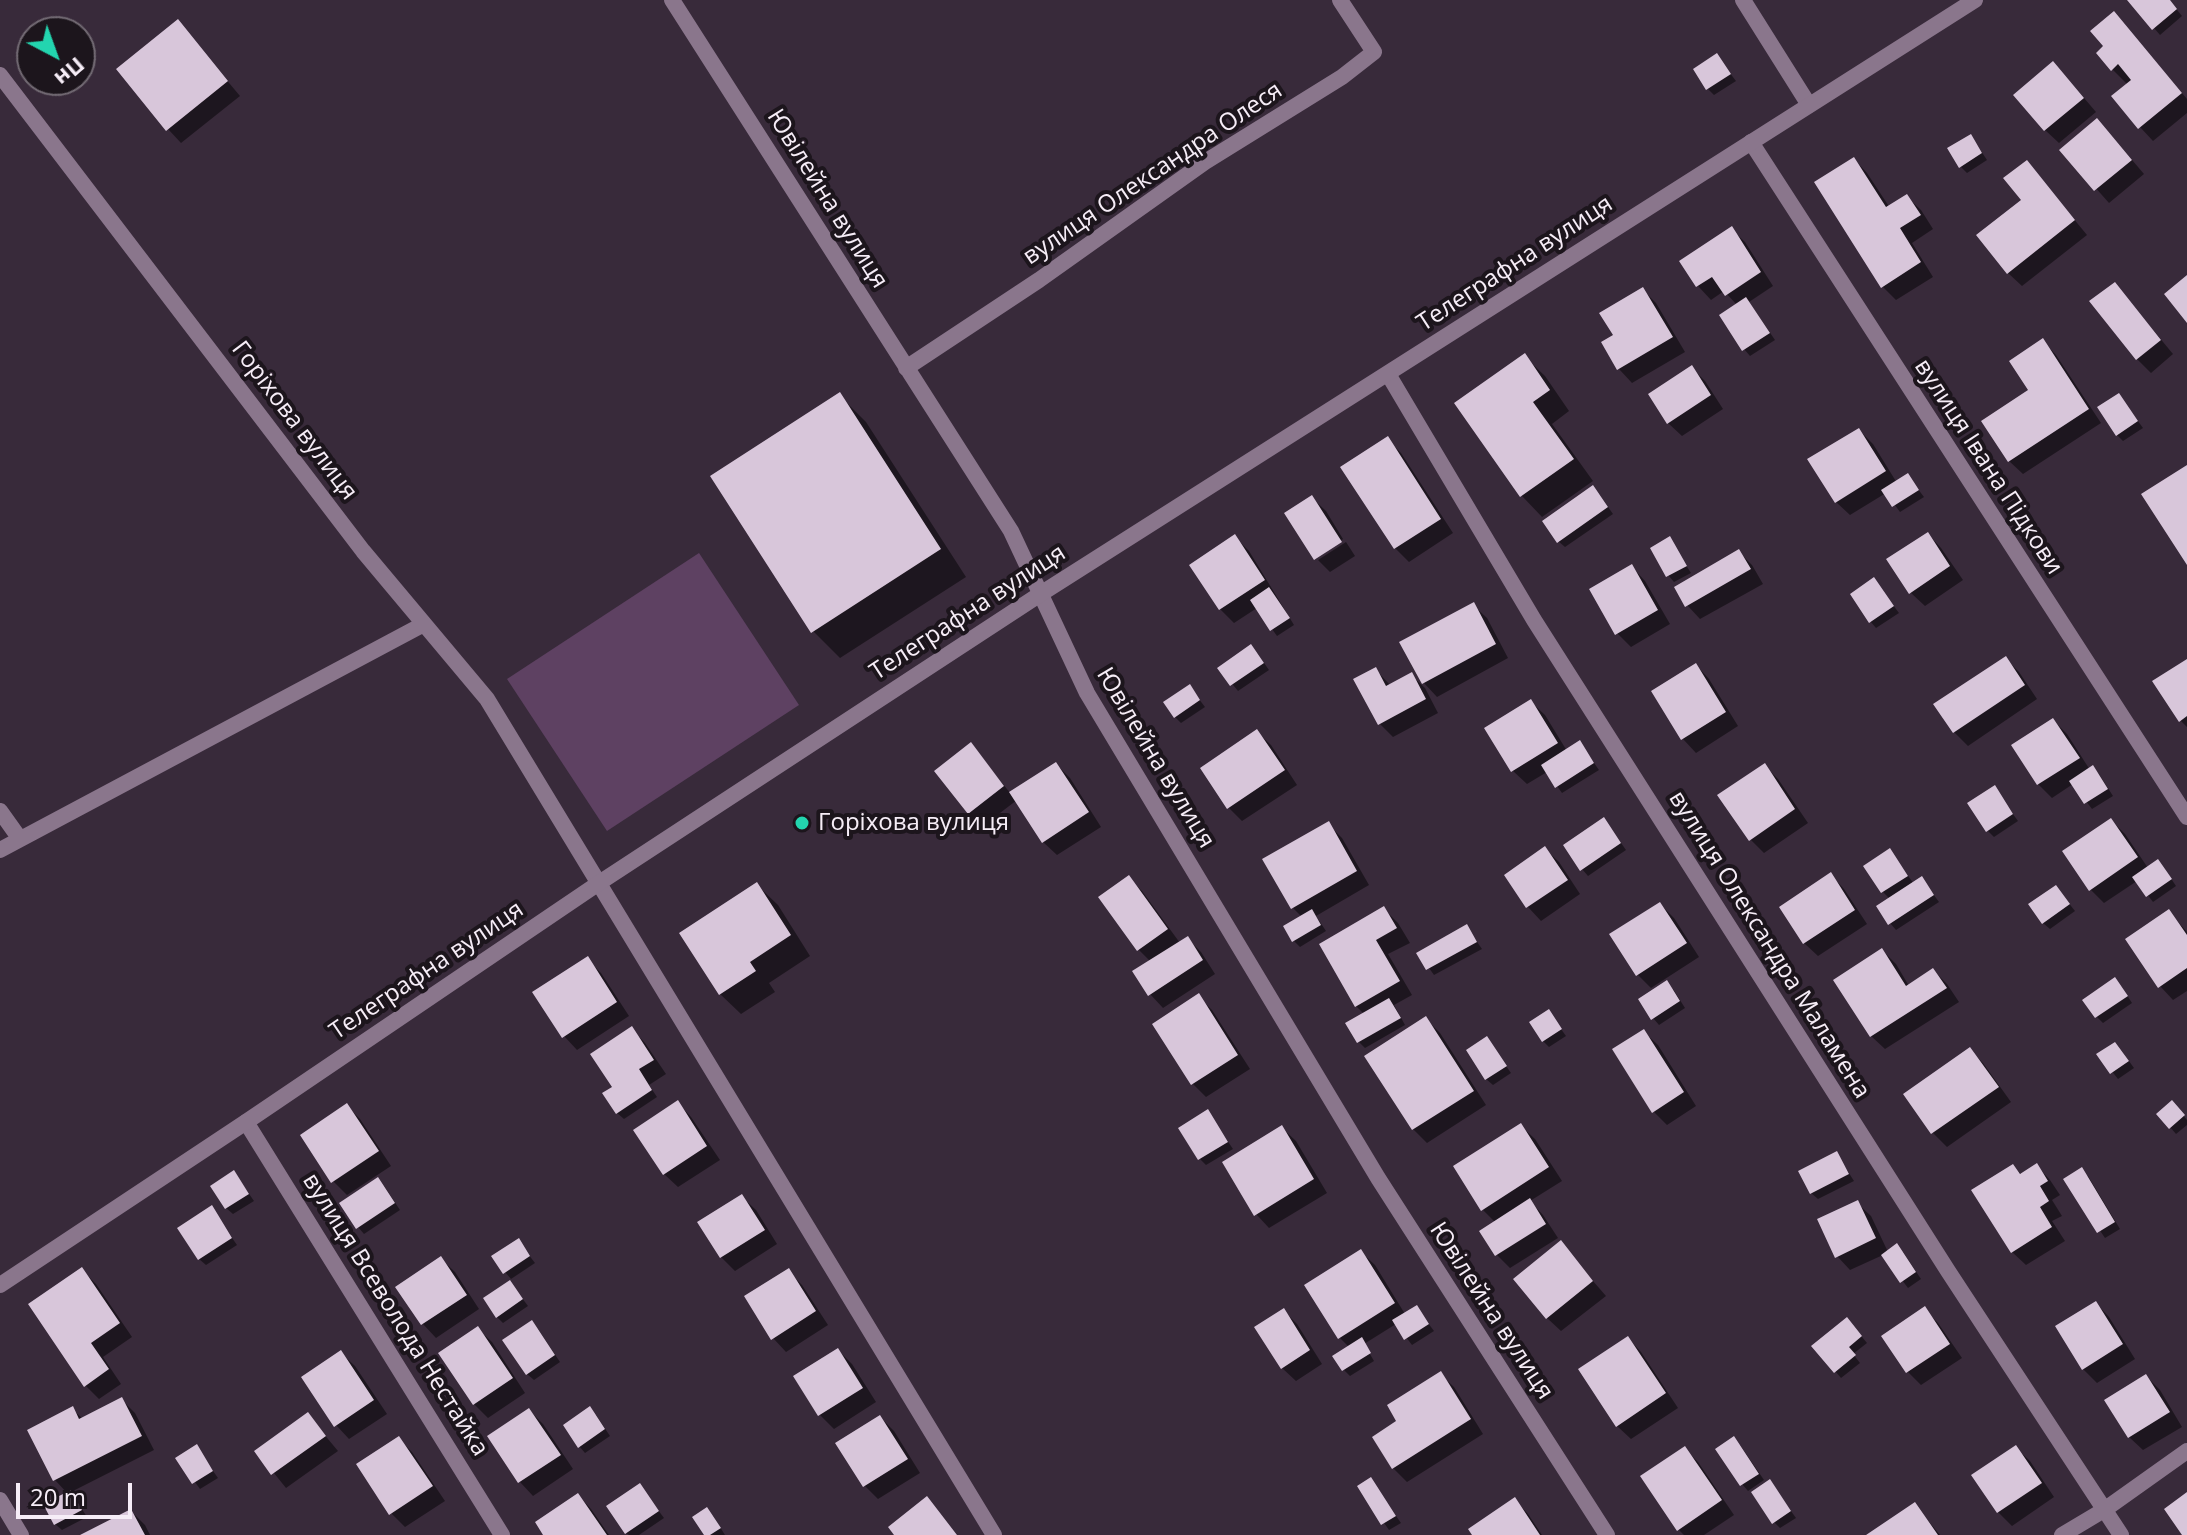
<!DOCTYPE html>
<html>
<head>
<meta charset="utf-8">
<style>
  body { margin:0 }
  #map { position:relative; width:2187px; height:1535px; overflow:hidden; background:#382a3a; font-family:"Open Sans",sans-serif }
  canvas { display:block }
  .north { position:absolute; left:16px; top:16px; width:80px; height:80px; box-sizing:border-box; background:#1c151c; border:2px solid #736b74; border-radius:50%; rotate:139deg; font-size:22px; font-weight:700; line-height:32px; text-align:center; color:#f6edf7 }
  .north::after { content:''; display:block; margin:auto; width:28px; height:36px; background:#23d5af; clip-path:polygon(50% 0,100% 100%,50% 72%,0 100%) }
  .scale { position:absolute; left:16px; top:1483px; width:116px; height:36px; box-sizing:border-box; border:4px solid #f6edf7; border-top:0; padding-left:10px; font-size:24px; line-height:28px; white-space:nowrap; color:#f6edf7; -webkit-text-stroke:6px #1c151c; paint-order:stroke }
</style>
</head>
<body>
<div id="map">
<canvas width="2187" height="1535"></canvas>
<div class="north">Пн</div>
<div class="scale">20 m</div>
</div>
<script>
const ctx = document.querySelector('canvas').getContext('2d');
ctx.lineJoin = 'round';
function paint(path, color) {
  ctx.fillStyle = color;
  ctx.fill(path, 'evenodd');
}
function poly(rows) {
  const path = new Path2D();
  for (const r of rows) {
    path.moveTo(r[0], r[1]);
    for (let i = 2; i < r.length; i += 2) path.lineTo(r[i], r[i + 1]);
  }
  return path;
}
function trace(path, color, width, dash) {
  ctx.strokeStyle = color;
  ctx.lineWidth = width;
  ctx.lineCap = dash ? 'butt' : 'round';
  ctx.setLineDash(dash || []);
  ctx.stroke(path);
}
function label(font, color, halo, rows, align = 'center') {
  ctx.font = font + ' "Open Sans",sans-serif';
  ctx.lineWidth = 8;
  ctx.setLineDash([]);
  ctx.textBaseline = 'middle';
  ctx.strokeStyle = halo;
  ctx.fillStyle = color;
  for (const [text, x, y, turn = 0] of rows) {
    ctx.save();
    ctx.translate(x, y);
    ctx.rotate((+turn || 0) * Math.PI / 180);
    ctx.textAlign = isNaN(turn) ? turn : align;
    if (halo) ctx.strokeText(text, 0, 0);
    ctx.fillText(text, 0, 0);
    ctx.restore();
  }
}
paint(poly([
  [699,553,799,705,607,831,507,679]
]), '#5e4162');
paint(poly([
  [2130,0,2169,0,2182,16,2160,35],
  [178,22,240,96,181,143,168,129],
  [2127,28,2187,99,2187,113,2153,141,2140,127,2128,85,2112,69],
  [1716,55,1736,81,1714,95,1708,89],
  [2067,78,2096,112,2059,143,2045,130],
  [2110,134,2144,174,2109,203,2062,150],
  [1971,136,1987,160,1967,173,1961,167],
  [1854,159,1867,173,1890,208,1907,197,1921,210,1933,229,1912,243,1933,277,1896,300,1882,286],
  [2027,162,2087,235,2022,286,2008,273,2024,200],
  [1731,229,1745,242,1773,286,1749,302,1775,340,1750,356,1744,349,1737,305,1724,291,1711,300,1698,286],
  [2115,284,2173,354,2151,373,2137,359],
  [1643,290,1656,303,1685,352,1632,383,1619,369,1603,343,1615,336],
  [2043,341,2056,355,2101,423,2023,474,2009,461],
  [1524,356,1545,376,1569,411,1552,424,1593,481,1542,517,1522,496,1457,404],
  [1692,368,1705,381,1723,409,1682,436,1668,423],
  [839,395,866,422,966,577,840,658,813,631],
  [2119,395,2143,428,2123,441,2117,435],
  [1859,430,1873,444,1897,483,1908,476,1924,497,1900,512,1886,493,1850,515,1836,502],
  [1387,439,1401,453,1453,533,1409,562,1395,548],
  [1599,494,1613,514,1565,547,1558,541],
  [1312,498,1326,511,1343,539,1316,559,1287,514],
  [1928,534,1941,548,1963,580,1925,606,1911,593],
  [1235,537,1249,551,1294,625,1277,636,1257,608,1234,623,1220,609,1192,565],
  [1669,539,1691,573,1674,582,1668,575],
  [1346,542,1355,556,1330,572,1318,560],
  [1739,552,1752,565,1763,584,1700,619,1687,605],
  [1632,567,1645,581,1670,624,1631,647,1617,633],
  [1874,580,1899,613,1876,628,1870,621],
  [1473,605,1487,618,1508,658,1437,697,1424,683,1402,643],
  [1257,653,1269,670,1238,691,1220,669],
  [2005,658,2019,672,2037,699,1968,746,1954,732],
  [2187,661,2187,727,2180,720],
  [1696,665,1709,679,1738,726,1696,753,1683,739],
  [1376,670,1391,686,1411,675,1425,688,1438,713,1393,737,1380,724],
  [1189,686,1205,707,1181,723,1175,717],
  [1531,702,1545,715,1567,751,1580,743,1599,770,1562,793,1547,772,1527,784,1513,771,1487,729],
  [2053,720,2067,734,2090,770,2093,768,2099,774,2113,796,2092,809,2073,784,2052,798,2038,784],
  [1257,732,1271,745,1297,785,1242,821,1229,808],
  [971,745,1011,794,1056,764,1070,778,1101,827,1057,855,1043,842,1017,800,983,826,969,813],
  [1764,765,1778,779,1808,823,1764,853,1750,839],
  [1994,788,2018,821,1994,837,1988,831],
  [1604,819,1626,850,1588,876,1582,869],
  [2111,820,2125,834,2148,868,2164,868,2176,886,2153,902,2137,881,2104,903,2090,889],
  [1328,824,1342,838,1369,885,1316,916,1326,931,1300,947,1293,940,1302,917,1293,908],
  [1545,849,1559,862,1580,894,1541,921,1528,907,1506,875],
  [1890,851,1914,884,1922,879,1939,902,1896,930,1890,923,1890,899,1883,892],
  [1831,875,1844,889,1867,924,1818,956,1804,943],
  [1128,877,1142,891,1180,943,1187,938,1201,952,1215,974,1163,1008,1150,994,1151,962,1139,950],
  [757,885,778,905,810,956,769,983,775,992,741,1014,720,994],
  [2056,887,2075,911,2050,929,2043,923],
  [1660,904,1674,918,1699,957,1651,988,1637,974],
  [1384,909,1398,923,1410,943,1388,954,1412,995,1394,1005,1405,1025,1365,1048,1359,1042,1364,1014,1356,1006],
  [2169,912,2187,932,2187,991,2173,1000,2160,986],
  [1466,926,1482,949,1434,975,1419,954],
  [1882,950,1896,964,1909,986,1933,970,1947,984,1959,1002,1885,1049,1871,1036],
  [587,959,601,973,629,1016,577,1050,564,1036],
  [2121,986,2132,1003,2103,1023,2097,1017],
  [1673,989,1685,1008,1659,1025,1653,1018],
  [1198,996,1212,1010,1250,1069,1206,1097,1193,1084],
  [1548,1011,1566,1036,1549,1047,1543,1041],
  [1426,1019,1440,1033,1486,1105,1427,1143,1413,1129],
  [632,1029,645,1043,666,1074,649,1085,657,1097,624,1119,617,1113,615,1087],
  [1644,1032,1658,1045,1696,1106,1667,1125,1654,1112],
  [1487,1039,1511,1073,1493,1085,1486,1079],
  [1970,1050,1983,1063,2011,1102,1947,1147,1933,1133,1906,1094],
  [2121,1050,2134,1068,2118,1079,2099,1055],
  [678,1103,691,1117,720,1160,678,1187,664,1174],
  [347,1106,360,1119,391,1166,347,1195,333,1181],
  [2178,1109,2187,1120,2187,1125,2176,1134,2170,1127],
  [1208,1112,1233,1149,1206,1165,1200,1159],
  [1521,1126,1535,1139,1562,1181,1530,1201,1543,1215,1558,1238,1510,1268,1497,1255,1496,1223,1483,1210],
  [1282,1128,1296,1141,1327,1193,1269,1228,1256,1214],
  [1836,1153,1854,1181,1818,1199,1811,1193],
  [2013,1166,2022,1175,2037,1166,2050,1180,2060,1195,2052,1200,2062,1216,2052,1221,2065,1241,2026,1265,2012,1252],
  [234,1172,254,1201,233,1214,226,1208],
  [2088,1176,2120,1229,2105,1238,2066,1180],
  [384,1186,400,1210,364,1234,358,1227],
  [742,1197,756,1210,777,1244,735,1271,721,1257],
  [1857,1203,1871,1216,1888,1252,1903,1252,1921,1279,1908,1288,1883,1255,1850,1270,1837,1256],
  [211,1208,237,1245,206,1265,199,1259],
  [518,1241,535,1263,511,1279,505,1272],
  [1560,1243,1606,1296,1561,1331,1547,1318],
  [1361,1252,1375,1265,1405,1314,1416,1307,1434,1331,1412,1345,1396,1324,1364,1344,1374,1361,1350,1376,1344,1370,1349,1347,1340,1338,1307,1286],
  [441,1259,455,1272,479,1309,436,1338,423,1324,398,1287],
  [82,1270,96,1284,132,1337,103,1357,121,1384,99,1399,85,1385],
  [788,1271,802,1285,828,1325,786,1352,773,1338],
  [510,1282,528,1306,503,1323,497,1317],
  [2096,1303,2109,1317,2135,1359,2097,1383,2083,1369],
  [1924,1309,1938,1323,1962,1358,1921,1385,1908,1372],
  [1284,1311,1297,1324,1322,1364,1296,1381,1282,1368],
  [1853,1326,1867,1343,1853,1354,1860,1363,1841,1378,1814,1346],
  [478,1329,492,1342,525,1393,488,1418,474,1404],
  [538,1329,560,1362,534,1380,527,1374],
  [1628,1338,1641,1352,1678,1408,1631,1439,1617,1426],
  [838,1350,852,1364,876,1402,834,1429,820,1415,796,1376],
  [341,1353,355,1366,387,1414,349,1439,336,1425],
  [1440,1374,1454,1387,1483,1434,1407,1482,1393,1468,1399,1421],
  [2146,1376,2160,1390,2182,1427,2143,1450,2129,1437],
  [121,1399,135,1413,154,1450,71,1492,87,1517,62,1530,55,1524,68,1494,55,1480,72,1409,83,1419],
  [529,1410,543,1424,573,1469,533,1496,520,1482,489,1437],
  [308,1415,338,1451,286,1488,257,1452],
  [596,1415,610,1436,585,1453,579,1446],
  [880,1417,894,1431,920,1473,878,1499,864,1485],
  [398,1438,412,1452,445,1501,405,1527,391,1513],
  [1740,1445,1764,1480,1748,1491,1742,1484],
  [196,1447,218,1478,200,1489,178,1459],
  [1684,1448,1698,1462,1734,1515,1704,1535,1684,1535,1679,1530],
  [2016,1448,2030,1461,2054,1497,2012,1526,1998,1512],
  [1371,1480,1401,1523,1389,1530,1359,1487],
  [1770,1482,1796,1518,1780,1528,1774,1522],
  [640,1486,664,1518,639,1535,629,1535,626,1533],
  [578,1495,591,1509,609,1535,546,1535],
  [1515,1500,1528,1514,1542,1535,1475,1535],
  [1915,1505,1940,1535,1870,1535],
  [131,1511,145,1525,150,1535,84,1535],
  [713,1516,725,1535,707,1535]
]), '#0007');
paint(poly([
  [2127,0,2170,0,2177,9,2152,30],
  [2114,11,2182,93,2138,129,2111,96,2131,80,2118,64,2111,71,2096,53,2103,46,2090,31],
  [178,19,228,81,166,131,116,69],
  [1717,53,1731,74,1706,90,1693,69],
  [2053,61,2084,98,2044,131,2013,95],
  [2097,118,2132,160,2094,191,2059,150],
  [1971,134,1982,153,1959,168,1947,148],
  [1854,157,1886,207,1907,194,1921,215,1900,228,1921,262,1881,288,1814,182],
  [2027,160,2075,220,2007,274,1976,235,2021,200,2003,178],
  [1732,226,1761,272,1725,296,1712,277,1696,287,1679,261],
  [2187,275,2187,323,2164,294],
  [2115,282,2161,340,2136,360,2089,301],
  [1643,287,1673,337,1617,370,1601,342,1613,335,1599,313],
  [1746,297,1770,333,1742,351,1719,315],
  [2043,338,2089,409,2008,462,1981,421,2028,390,2009,361],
  [1525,353,1550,390,1533,402,1574,459,1520,497,1454,403],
  [1692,365,1711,395,1667,424,1648,394],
  [840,392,941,549,811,633,710,476],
  [2119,393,2138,421,2116,436,2097,407],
  [1859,428,1886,471,1835,503,1807,459],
  [1388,436,1441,519,1394,549,1340,467],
  [2187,465,2187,565,2141,494],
  [1908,473,1919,490,1892,507,1881,490],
  [1593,485,1608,507,1557,543,1542,521],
  [1312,495,1342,542,1314,560,1284,513],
  [1928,532,1950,566,1909,594,1886,559],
  [1235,534,1265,580,1219,610,1189,565],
  [1670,536,1687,566,1666,577,1650,548],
  [1739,549,1751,569,1685,607,1674,587],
  [1632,564,1658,610,1615,635,1589,589],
  [1874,577,1894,606,1869,623,1850,594],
  [1269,587,1290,618,1270,631,1250,600],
  [1474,602,1496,644,1422,684,1399,642],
  [1251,644,1264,663,1230,686,1217,668],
  [2006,656,2025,685,1953,733,1933,704],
  [2187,659,2187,716,2179,722,2152,681],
  [1696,663,1726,712,1681,740,1651,691],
  [1376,667,1386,686,1412,672,1426,699,1378,725,1353,679],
  [1190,684,1200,700,1174,718,1163,702],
  [1531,699,1558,743,1511,772,1484,728],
  [2053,718,2080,758,2037,785,2011,745],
  [1257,729,1285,770,1227,809,1200,768],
  [1580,740,1594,763,1555,788,1541,765],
  [971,742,1004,786,968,814,934,771],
  [1056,762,1089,812,1042,843,1009,792],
  [1765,763,1795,809,1749,841,1717,795],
  [2093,765,2108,789,2084,804,2069,781],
  [1995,785,2013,814,1986,832,1967,803],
  [1604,817,1621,843,1580,871,1563,845],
  [2111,818,2138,857,2089,891,2062,851],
  [1329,821,1357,871,1291,909,1262,859],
  [1545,846,1568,880,1526,908,1504,875],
  [1890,848,1908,876,1881,893,1863,866],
  [2158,859,2172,879,2146,897,2132,877],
  [1831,872,1855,910,1803,944,1779,907],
  [1129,875,1168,929,1137,951,1098,897],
  [1922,876,1934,895,1888,925,1876,906],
  [757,882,791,935,750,962,756,971,719,995,679,933],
  [2056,885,2070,904,2042,924,2028,904],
  [1660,902,1687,943,1636,976,1609,934],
  [1384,906,1397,928,1376,940,1400,981,1355,1007,1319,944],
  [1312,909,1321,925,1292,942,1283,926],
  [2169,909,2187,935,2187,968,2158,988,2125,939],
  [1467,924,1477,942,1426,970,1416,953],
  [1188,936,1203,960,1148,996,1132,971],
  [1882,948,1906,986,1933,968,1947,988,1870,1037,1833,980],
  [588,956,617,1002,562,1038,532,992],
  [2115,977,2128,996,2095,1018,2082,1000],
  [1667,980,1680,1001,1651,1020,1638,999],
  [1199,993,1238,1055,1191,1085,1152,1024],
  [1389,998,1401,1018,1357,1043,1345,1023],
  [1549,1009,1562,1029,1542,1042,1529,1022],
  [1426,1016,1474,1091,1412,1130,1364,1056],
  [632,1026,654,1060,639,1069,652,1090,616,1114,602,1093,612,1087,590,1054],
  [1644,1029,1684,1092,1652,1113,1612,1049],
  [1487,1036,1507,1066,1485,1080,1466,1050],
  [2115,1042,2129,1061,2110,1074,2096,1054],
  [1970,1047,1999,1087,1931,1134,1903,1094],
  [678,1100,707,1146,663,1175,633,1130],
  [2172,1100,2185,1115,2169,1129,2156,1114],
  [347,1103,379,1151,331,1183,300,1135],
  [1208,1109,1228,1142,1198,1160,1178,1128],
  [1521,1123,1549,1167,1481,1211,1453,1166],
  [1282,1125,1314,1179,1254,1216,1222,1162],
  [1837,1151,1849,1174,1810,1194,1798,1171],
  [2037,1163,2048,1181,2040,1186,2049,1201,2040,1207,2052,1227,2011,1253,1971,1190,2013,1164,2020,1174],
  [2082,1167,2115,1222,2097,1233,2063,1179],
  [234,1170,249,1194,225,1209,210,1186],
  [378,1177,395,1203,356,1229,339,1203],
  [742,1194,765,1230,720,1258,697,1222],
  [1530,1198,1546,1224,1495,1256,1479,1231],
  [1858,1200,1876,1238,1835,1258,1817,1219],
  [212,1205,232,1238,198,1260,177,1228],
  [519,1238,530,1256,503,1274,491,1256],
  [1561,1240,1593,1281,1546,1319,1513,1279],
  [1897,1243,1916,1272,1900,1283,1881,1255],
  [1361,1249,1395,1303,1338,1339,1304,1285],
  [441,1256,467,1295,421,1325,395,1287],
  [82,1267,120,1323,91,1343,109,1369,84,1387,28,1304],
  [789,1268,816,1311,771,1340,744,1296],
  [510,1280,523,1299,496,1318,483,1298],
  [2096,1301,2123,1344,2082,1370,2055,1326],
  [1417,1305,1429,1324,1404,1340,1392,1320],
  [1925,1306,1950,1344,1906,1373,1881,1336],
  [1284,1308,1310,1350,1281,1369,1254,1327],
  [1847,1317,1862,1336,1849,1347,1856,1355,1834,1373,1811,1346],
  [532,1320,555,1355,526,1375,502,1340],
  [478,1326,513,1378,473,1405,438,1353],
  [1628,1336,1666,1393,1616,1427,1578,1369],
  [1362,1337,1371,1353,1342,1371,1332,1356],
  [838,1348,863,1388,818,1416,793,1376],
  [341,1350,374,1400,334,1427,301,1377],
  [1441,1371,1471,1419,1392,1469,1372,1437,1396,1421,1387,1405],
  [2146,1374,2170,1412,2128,1438,2104,1400],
  [122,1397,142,1436,53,1481,27,1430,73,1406,79,1419],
  [590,1406,605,1429,578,1448,563,1425],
  [529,1408,561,1455,518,1483,487,1436],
  [308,1412,326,1436,271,1475,254,1451],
  [880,1415,908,1459,863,1487,835,1443],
  [399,1436,433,1486,389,1515,356,1464],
  [1734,1436,1759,1474,1740,1486,1715,1449],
  [197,1444,213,1471,192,1484,175,1458],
  [2016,1445,2042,1483,1997,1513,1971,1475],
  [1685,1446,1722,1500,1677,1531,1640,1476],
  [1371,1477,1396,1516,1381,1525,1357,1486],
  [1770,1479,1791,1511,1772,1524,1751,1492],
  [640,1483,659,1511,625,1534,606,1506],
  [71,1490,82,1510,54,1525,43,1504],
  [2187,1492,2187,1535,2182,1535,2164,1509],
  [578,1493,607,1535,543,1535,535,1522],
  [927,1496,957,1535,894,1535,888,1527],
  [1515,1497,1540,1535,1472,1535,1468,1529],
  [1915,1502,1938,1535,1866,1535],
  [707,1507,721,1528,710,1535,704,1535,692,1517],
  [131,1509,145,1535,80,1535]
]), '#d8c6da');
trace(poly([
  [672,0,1011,531,1087,693,1378,1178,1607,1535],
  [1743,0,1809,105],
  [0,75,363,551,487,699,994,1535],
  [1751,142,2187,817],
  [906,368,1039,280,1205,162,1342,77,1374,52,1340,0],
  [1388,374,1534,620,1948,1271,2121,1535],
  [0,811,20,839],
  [0,850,424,624],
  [246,1122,502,1535],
  [0,1500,21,1535],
  [2062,1535,2104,1510,2187,1451]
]), '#8a768c', 16);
trace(poly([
  [0,1285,246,1122,599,883,1042,593,1975,0]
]), '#8a768c', 16);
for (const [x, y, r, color] of [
  [802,823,8,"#23d5af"]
]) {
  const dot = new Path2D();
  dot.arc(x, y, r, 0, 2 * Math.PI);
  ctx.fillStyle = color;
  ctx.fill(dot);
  trace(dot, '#1c151c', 3);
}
label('24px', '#f6edf7', '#1c151c', [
  ["вулиця Олександра Олеся",1153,174,-34],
  ["Ювілейна вулиця",827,199,58],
  ["Телеграфна вулиця",1515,264,-33],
  ["Горіхова вулиця",294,421,53],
  ["вулиця Івана Підкови",1988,467,57],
  ["Телеграфна вулиця",968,613,-33],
  ["Ювілейна вулиця",1155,758,59],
  ["вулиця Олександра Маламена",1769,945,58],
  ["Телеграфна вулиця",427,971,-34],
  ["Ювілейна вулиця",1491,1311,57],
  ["вулиця Всеволода Нестайка",395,1315,58]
]);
label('24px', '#f6edf7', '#1c151c', [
  ["Горіхова вулиця",818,823]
], 'left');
</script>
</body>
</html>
